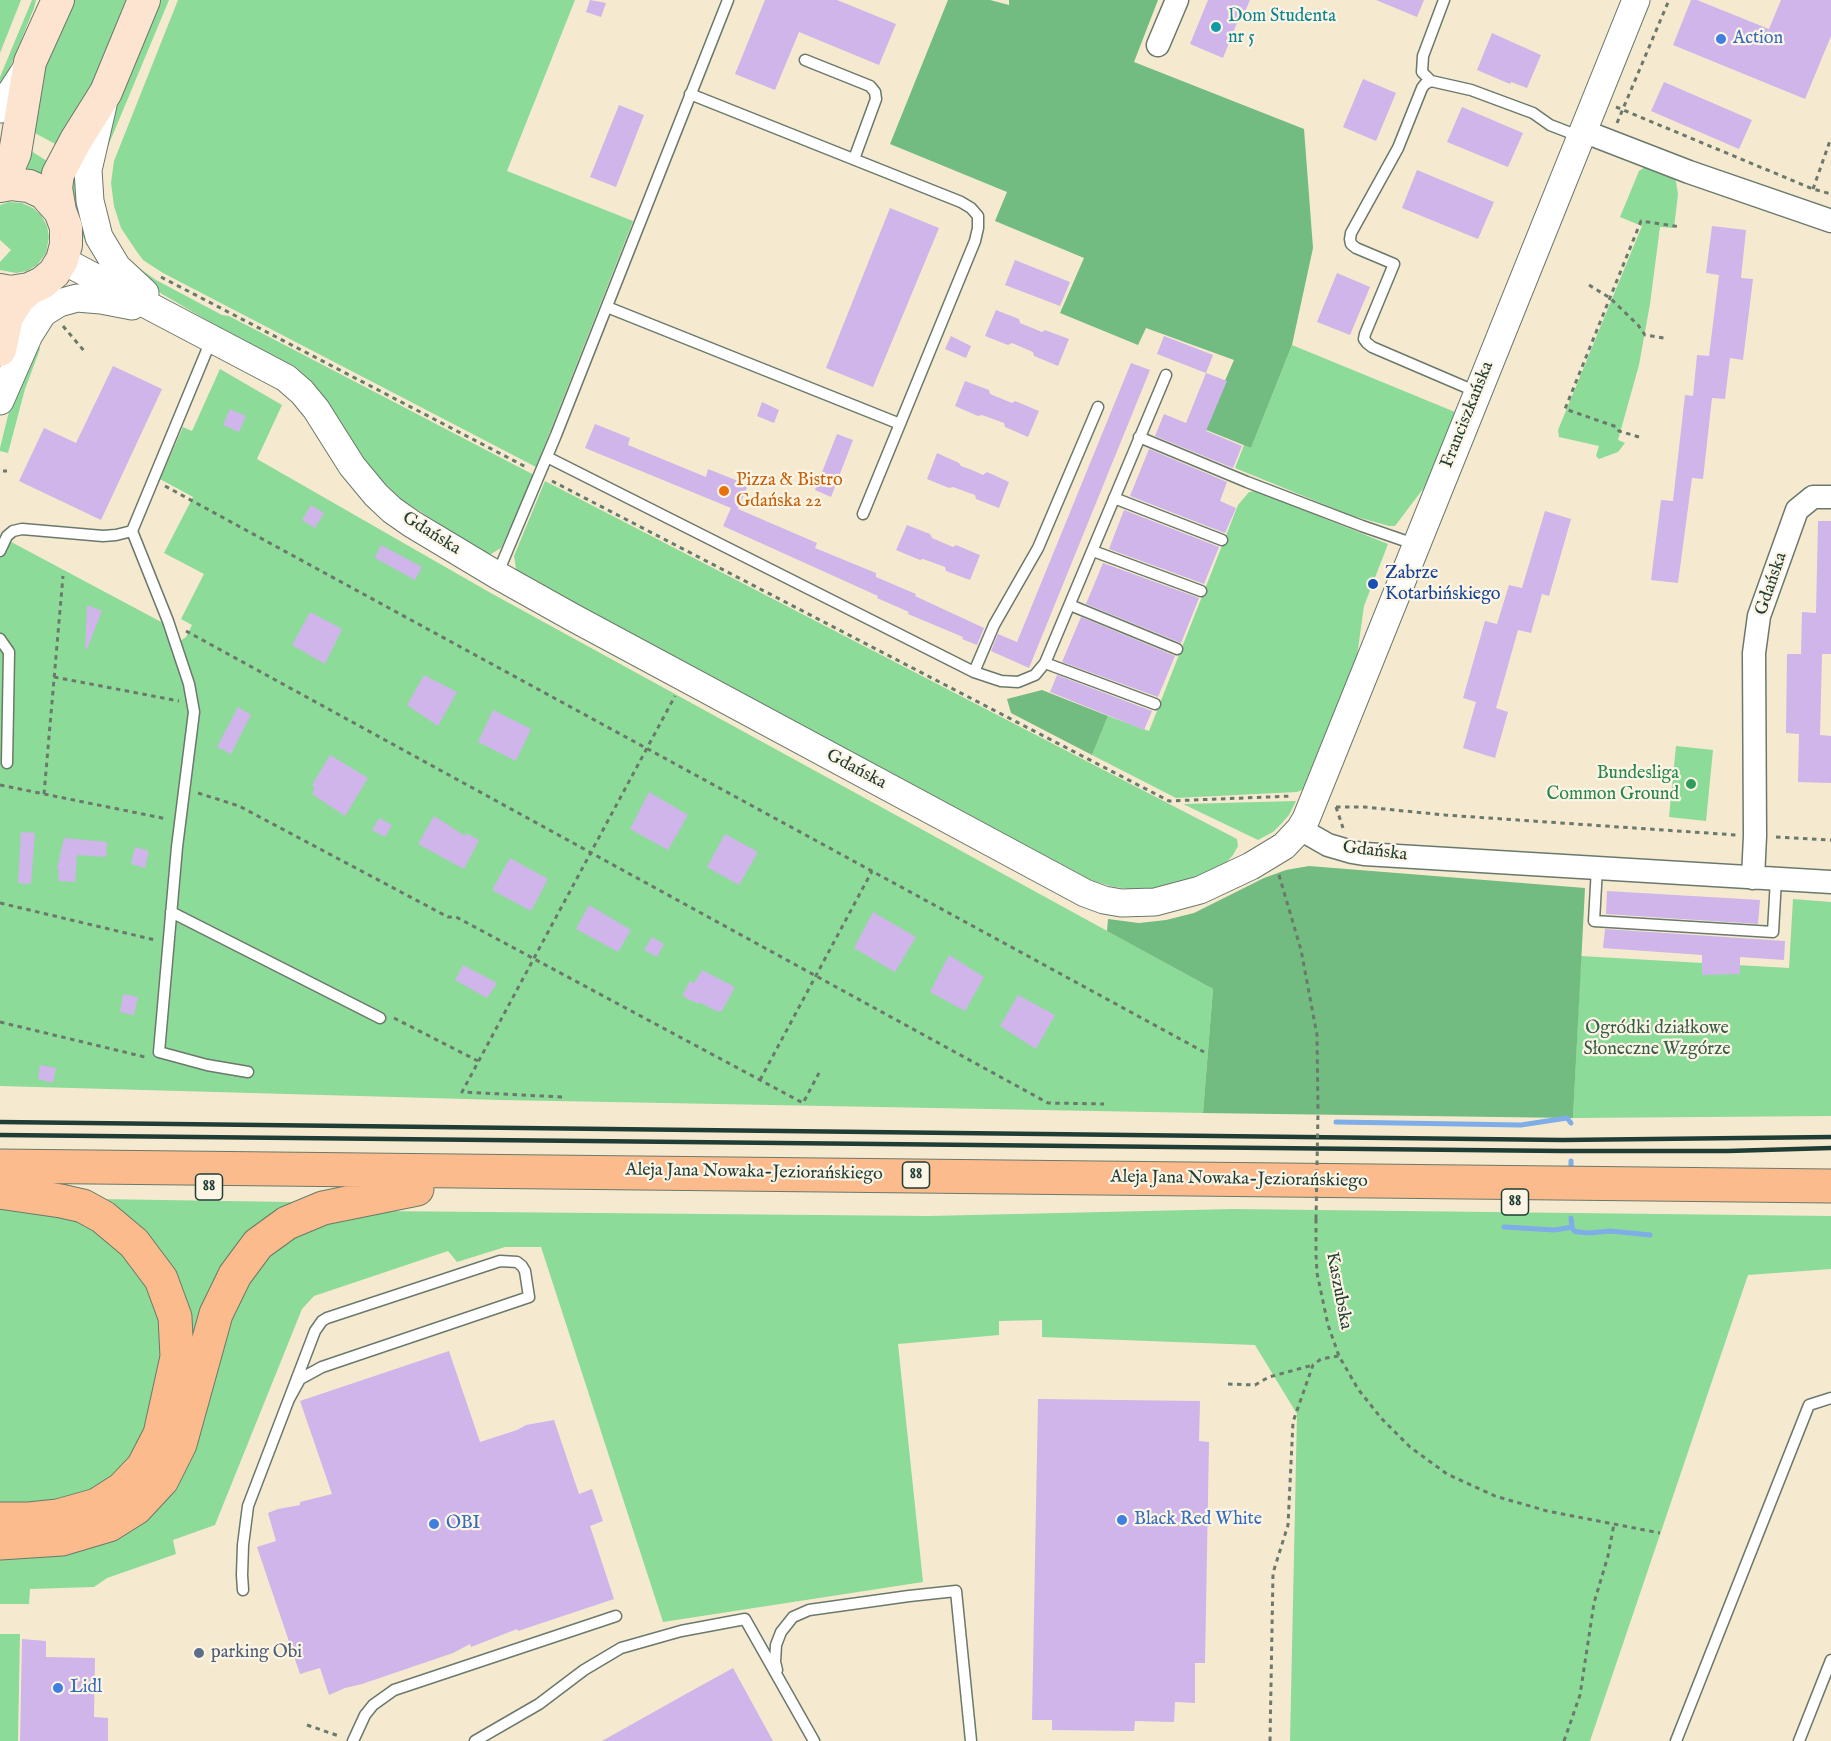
<!DOCTYPE html>
<html>
<head>
<meta charset="utf-8">
<style>
  body { margin:0 }
  canvas { display:block; background:#f5e9d0 }
</style>
</head>
<body>
<canvas width="1831" height="1741"></canvas>
<script>
const ctx = document.querySelector('canvas').getContext('2d');
ctx.lineJoin = 'round';
function paint(path, color) {
  ctx.fillStyle = color;
  ctx.fill(path, 'evenodd');
}
function poly(rows) {
  const path = new Path2D();
  for (const r of rows) {
    path.moveTo(r[0], r[1]);
    for (let i = 2; i < r.length; i += 2) path.lineTo(r[i], r[i + 1]);
  }
  return path;
}
function trace(path, color, width, dash) {
  ctx.strokeStyle = color;
  ctx.lineWidth = width;
  ctx.lineCap = dash ? 'butt' : 'round';
  ctx.setLineDash(dash || []);
  ctx.stroke(path);
}
function label(font, color, halo, rows, align = 'center') {
  ctx.font = font + ' "IM FELL English",serif';
  ctx.lineWidth = 4.5;
  ctx.setLineDash([]);
  ctx.textBaseline = 'middle';
  ctx.strokeStyle = halo;
  ctx.fillStyle = color;
  for (const [text, x, y, turn = 0] of rows) {
    ctx.save();
    ctx.translate(x, y);
    ctx.rotate((+turn || 0) * Math.PI / 180);
    ctx.textAlign = isNaN(turn) ? turn : align;
    if (halo) ctx.strokeText(text, 0, 0);
    ctx.fillText(text, 0, 0);
    ctx.restore();
  }
}
paint(poly([
  [0,0,21,0,0,53],
  [32,0,36,0,34,8,0,92,0,77],
  [75,0,127,0,95,80,59,146,31,131,38,93,49,57],
  [159,0,169,0,106,151,114,112],
  [178,0,575,0,507,171,633,221,536,467,163,273,143,260,135,249,121,228,114,206,111,183,114,161],
  [28,149,50,163,46,175,23,168],
  [1653,166,1675,178,1676,182,1678,194,1674,228,1660,227,1650,304,1639,365,1618,440,1625,443,1618,452,1599,459,1596,456,1599,446,1559,437,1558,430,1642,226,1620,217,1639,171,1645,167],
  [72,174,81,178,99,258,87,245,81,232,71,200],
  [9,202,22,203,33,208,41,215,47,226,49,237,46,253,37,265,27,271,16,273,0,270,0,262,11,250,0,240,0,205],
  [132,263,156,280,222,315,229,316,534,475,501,548,491,554,484,553,398,497,369,467,329,404,310,380,297,368,229,333,162,294,145,281],
  [33,342,39,346,40,349,25,389,8,453,0,451,0,448,16,383],
  [1292,345,1455,412,1426,485,1395,526,1389,526,1350,515,1235,468,1244,445,1251,448],
  [220,369,282,405,257,459,489,592,1213,989,1203,1113,502,1100,0,1086,0,536,165,624,180,641,186,637,192,625,181,619,204,574,164,553,193,497,160,479,183,427,192,431],
  [545,481,1237,839,1238,846,1233,855,1226,863,1211,871,1161,888,1139,890,1114,887,1093,881,529,579,516,569,514,556],
  [1256,491,1388,544,1364,606,1357,656,1302,790,1297,792,1176,798,1092,755,1108,716,1149,731,1238,505,1249,492],
  [1676,746,1713,750,1706,821,1669,817],
  [1296,801,1289,815,1281,824,1273,832,1258,840,1183,804],
  [1793,899,1831,902,1831,1116,1573,1118,1581,956,1789,968],
  [97,1199,290,1202,294,1203,283,1214,177,1430,106,1511,185,1342],
  [0,1205,54,1207,114,1237,167,1313,157,1417,107,1490,0,1511],
  [1233,1209,1831,1216,1831,1269,1748,1275,1590,1741,1290,1741,1297,1414,1255,1345,1042,1337,1042,1320,999,1321,999,1335,898,1344,923,1582,663,1622,541,1247,505,1247,457,1262,448,1251,314,1296,302,1309,215,1525,173,1540,176,1554,107,1578,94,1587,30,1589,29,1604,0,1604,0,1550,97,1539,221,1322,283,1233,376,1211,929,1216],
  [0,1634,20,1634,18,1741,0,1741]
]), '#8ddb99');
paint(poly([
  [948,0,990,0,1009,5,1009,0,1158,0,1134,62,1304,129,1313,248,1292,345,1251,448,1204,429,1234,360,1146,328,1138,345,1060,313,1084,258,995,221,1007,192,890,144],
  [1042,690,1108,716,1092,755,1011,713,1007,699],
  [1309,866,1585,888,1573,1118,1203,1113,1213,989,1107,931,1108,919,1139,923,1166,920,1194,913,1264,878,1286,870]
]), '#72bb81');
trace(poly([
  [1336,1122,1521,1125,1567,1118,1571,1123],
  [1571,1161,1571,1169],
  [1571,1218,1572,1227],
  [1504,1227,1555,1230,1572,1227,1574,1231,1578,1232,1589,1233,1610,1231,1650,1235]
]), '#7eade8', 5);
paint(poly([
  [590,0,606,3,601,17,586,12],
  [765,0,837,0,896,24,879,65,799,32,775,90,735,74],
  [1208,0,1250,0,1242,19,1239,18,1223,58,1190,44],
  [1376,0,1424,0,1417,17],
  [1691,0,1697,0,1769,29,1781,0,1831,0,1831,36,1805,99,1673,45],
  [1492,33,1541,55,1527,88,1511,82,1510,84,1477,70],
  [1363,79,1396,93,1376,141,1343,127],
  [1664,82,1752,120,1739,149,1651,111],
  [619,105,644,115,616,187,590,177],
  [1462,107,1523,133,1508,167,1447,142],
  [1417,170,1494,202,1478,239,1402,208],
  [890,208,939,228,873,387,826,368],
  [1712,226,1746,230,1741,278,1753,279,1743,360,1730,358,1725,399,1712,398,1703,479,1692,478,1678,583,1651,580,1661,500,1673,501,1685,395,1693,396,1697,355,1709,356,1719,275,1706,273],
  [1015,260,1070,282,1060,306,1005,285],
  [1337,273,1370,287,1350,335,1317,322],
  [996,310,1019,319,1020,323,1042,332,1045,330,1069,339,1058,366,1034,356,1033,352,1012,343,1008,345,985,336],
  [951,336,971,346,966,358,945,349],
  [1164,336,1213,355,1206,373,1227,381,1206,431,1242,446,1233,468,1155,436,1164,414,1186,423,1206,373,1157,354],
  [1131,363,1150,370,1029,668,991,651,998,634,1017,642],
  [113,366,162,389,101,520,19,481,44,428,76,443],
  [965,381,989,390,990,394,1012,403,1015,401,1039,411,1028,437,1005,427,1004,423,982,415,978,416,955,406],
  [762,402,779,410,774,423,757,416],
  [230,409,246,416,239,432,223,425],
  [595,424,630,438,628,445,706,477,708,469,748,485,738,509,817,543,815,548,876,573,876,577,916,594,915,596,984,628,977,645,962,639,963,637,908,614,909,612,877,598,878,596,723,526,731,508,585,448],
  [837,434,853,440,831,497,815,490],
  [1149,449,1227,482,1220,501,1236,508,1225,533,1130,496],
  [937,453,959,463,961,466,972,470,983,475,987,472,1009,482,999,508,976,499,975,495,953,487,949,488,927,479],
  [311,505,324,513,315,528,302,520],
  [1124,510,1219,547,1204,584,1109,549],
  [1545,511,1571,519,1549,596,1542,594,1531,633,1518,630,1496,708,1508,712,1495,758,1463,748,1476,702,1463,698,1485,621,1497,624,1509,585,1522,588],
  [1818,521,1831,521,1831,654,1822,654,1820,735,1831,736,1831,783,1798,782,1799,734,1786,733,1787,654,1801,654,1802,612,1816,613],
  [907,525,930,534,932,538,953,547,956,545,980,555,970,580,946,571,945,567,923,559,920,560,896,550],
  [381,545,422,567,415,580,375,558],
  [1103,563,1199,598,1181,643,1086,604],
  [87,605,102,611,87,649,85,649],
  [310,612,342,629,325,664,292,645],
  [1081,617,1175,656,1158,697,1062,662],
  [424,675,457,692,438,726,407,705],
  [1057,675,1152,711,1144,730,1050,692],
  [238,707,251,715,231,754,217,747],
  [493,710,531,729,516,761,478,742],
  [330,755,368,778,345,816,312,794,315,788,312,786,315,780],
  [649,792,688,815,668,850,630,829],
  [434,816,465,836,466,833,479,840,464,869,418,844],
  [379,818,392,825,385,837,372,830],
  [21,832,35,833,31,884,18,883],
  [725,834,758,852,739,885,707,867],
  [64,838,107,842,106,857,77,855,75,882,58,881,59,869,57,869],
  [135,847,149,851,145,868,131,864],
  [510,858,548,879,531,911,492,890],
  [1607,891,1760,900,1758,924,1606,914],
  [589,905,631,930,618,952,576,929],
  [873,912,916,937,895,972,854,948],
  [1605,929,1785,941,1784,960,1740,957,1740,974,1702,975,1702,955,1603,948],
  [652,937,664,944,657,957,644,950],
  [949,955,984,977,965,1011,930,992],
  [463,965,497,983,487,998,455,980],
  [702,970,735,987,722,1011,716,1011,699,1002,698,1004,682,996,690,981,694,983],
  [123,994,138,997,134,1015,120,1012],
  [1018,995,1055,1015,1036,1049,1000,1026],
  [40,1065,56,1068,53,1083,38,1079],
  [449,1351,480,1442,517,1430,526,1425,554,1420,579,1494,592,1489,603,1521,590,1526,614,1599,518,1631,517,1629,471,1647,470,1644,453,1653,362,1684,345,1688,329,1695,320,1668,300,1674,257,1547,276,1541,268,1513,278,1509,300,1505,300,1502,332,1494,300,1401],
  [1038,1399,1200,1401,1199,1441,1209,1442,1205,1663,1195,1663,1195,1703,1175,1702,1174,1722,1135,1721,1134,1731,1052,1730,1052,1720,1032,1720],
  [22,1639,46,1641,46,1657,95,1658,94,1717,108,1718,108,1741,20,1741],
  [733,1668,773,1741,602,1741,684,1695]
]), '#cfb5ea');
const service = poly([
  [805,60,870,86,875,92,876,99,854,159],
  [1431,81,1422,72,1423,56,1444,0],
  [690,94,961,202,971,208,978,216,978,228,975,241,863,514],
  [607,307,900,424],
  [212,338,132,531,168,621,189,684,194,712,177,847,159,1052,207,1065,248,1072],
  [1477,392,1372,347,1367,343,1364,339,1365,334,1394,264,1356,248,1351,244,1350,239,1351,233,1398,148,1422,88,1425,84,1431,81,1471,90,1533,113,1550,125,1581,137],
  [1139,437,1247,482,1362,526,1417,545],
  [547,457,974,672,1001,681,1018,682,1035,675,1045,663,1166,375],
  [1114,498,1222,540],
  [0,551,7,536,13,531,22,529,103,536,116,535,132,531],
  [1093,551,1201,591],
  [497,575,556,435,728,0],
  [1070,605,1177,649],
  [0,639,9,652,7,763],
  [1045,663,1155,704],
  [974,672,994,625,1038,548,1098,407],
  [1597,868,1594,921,1773,932,1776,879],
  [171,912,380,1018],
  [243,1590,242,1575,243,1545,248,1506,289,1399,300,1379,322,1367,529,1297,525,1271,522,1266,517,1262,500,1261,327,1318,322,1321,315,1331,289,1399],
  [777,1670,775,1662,776,1645,781,1632,793,1617,809,1610,909,1596,956,1591,971,1741],
  [353,1741,365,1715,373,1705,394,1690,616,1616],
  [475,1741,539,1704,584,1670,621,1648,681,1631,745,1619,814,1741],
  [1676,1741,1809,1405,1831,1398],
  [1799,1741,1831,1660]
]);
const minor = poly([
  [1158,45,1177,0],
  [1583,131,1689,172,1831,221],
  [1300,829,1328,845,1352,852,1364,854,1831,882],
  [1753,878,1755,836,1754,653,1759,616,1797,510,1813,497,1831,497]
]);
const tertiary = poly([
  [103,105,88,170,90,201,99,237,117,267,145,293],
  [0,109,28,66],
  [62,260,286,378,302,392,316,409,352,466,376,495,392,510,412,524,497,575,572,617,1085,893,1104,900,1121,903,1155,902,1200,890,1251,866,1284,846,1300,829,1306,819,1636,0],
  [0,401,29,335,43,313,59,303,77,298,101,300,132,306]
]);
const secondary = poly([
  [0,182,5,177,15,153,30,62,58,0],
  [0,186,11,184,29,186,44,193,60,211,66,227,66,245,62,260,54,273,42,283,29,289,10,292,0,290],
  [60,211,56,188,58,174,76,140,106,92,144,0],
  [0,350,7,317,19,298,29,289]
]);
const primary = poly([
  [0,1166,1831,1186],
  [0,1192,61,1201,83,1206,103,1217,134,1243,161,1279,175,1317,177,1357,160,1434,143,1467,122,1489,97,1505,58,1516,29,1519,0,1519],
  [0,1543,62,1539,109,1525,136,1508,162,1480,180,1444,216,1314,235,1275,258,1244,287,1223,323,1208,417,1189]
]);
trace(service, '#6a796b', 13);
trace(minor, '#6a796b', 25);
trace(tertiary, '#6a796b', 29);
trace(secondary, '#6a796b', 34);
trace(primary, '#6a796b', 35);
trace(poly([
  [1616,107,1813,189,1831,194],
  [1617,123,1669,0],
  [1813,189,1831,138],
  [161,277,528,468],
  [1589,285,1610,298,1638,325,1645,335,1664,338],
  [63,326,85,352],
  [1639,437,1619,431,1617,427,1565,409,1641,221,1681,227],
  [3,471,7,471],
  [552,481,1169,801,1292,796],
  [165,486,1204,1052],
  [186,631,1048,1103,1104,1104],
  [54,677,179,701],
  [0,785,167,819],
  [198,793,239,806,448,917,456,917,803,1103,820,1071],
  [44,794,63,576],
  [1336,807,1364,807,1445,815,1736,835],
  [1336,807,1343,828],
  [1776,837,1831,840],
  [1279,875,1301,950,1317,1035,1318,1112],
  [0,903,155,940],
  [394,1018,478,1061],
  [0,1022,145,1057],
  [760,1080,872,871],
  [562,1097,462,1092,675,696],
  [1316,1219,1316,1255,1317,1273,1328,1325,1339,1356,1358,1389,1381,1418,1410,1447,1447,1474,1495,1496,1547,1511,1660,1533],
  [1228,1384,1255,1385,1269,1377,1313,1365],
  [307,1725,339,1736],
  [1270,1741,1273,1573,1288,1525,1293,1422,1313,1365,1321,1359,1339,1356],
  [1564,1741,1580,1695,1594,1603,1608,1556,1614,1524]
]), '#6a796b', 3, [4.5, 4.5]);
trace(service, '#fff', 10);
trace(minor, '#fff', 22);
trace(tertiary, '#fff', 27);
trace(secondary, '#fde4d1', 32);
trace(primary, '#fbbb8c', 33);
trace(poly([
  [0,1122,1563,1140,1831,1137],
  [0,1135,1562,1151,1728,1151,1831,1148]
]), '#1f3d34', 4.5);
trace(poly([
  [1316,1219,1318,1112]
]), '#6a796b', 3, [4.5, 4.5]);
for (const [x, y, r, color] of [
  [1216,27,6,"#0f9aa8"],
  [1721,39,6,"#3f7fe0"],
  [724,491,6,"#e8710a"],
  [1373,584,6,"#1a4fb4"],
  [1691,784,6,"#2e9e5b"],
  [1122,1520,6,"#3f7fe0"],
  [434,1524,6,"#3f7fe0"],
  [199,1653,6,"#5c6f8a"],
  [58,1688,6,"#3f7fe0"]
]) {
  const dot = new Path2D();
  dot.arc(x, y, r, 0, 2 * Math.PI);
  ctx.fillStyle = color;
  ctx.fill(dot);
  trace(dot, '#fcf5e5', 2);
}
for (const [x, y, w] of [
  [916,1175,27],
  [209,1187,27],
  [1515,1202,27]
]) {
  const box = new Path2D();
  box.roundRect(x - w / 2, y - 13, w, 26, 4.5);
  ctx.fillStyle = '#fcf5e5';
  ctx.fill(box);
  trace(box, '#1f3d34', 1.5);
}
label('bold 16px', '#1f3d34', null, [
  ["88",916,1175],
  ["88",209,1187],
  ["88",1515,1202]
]);
label('18px', '#0d838f', '#fcf5e5', [
  ["Dom Studenta",1228,17],
  ["nr 5",1228,38]
], 'left');
label('18px', '#366cbe', '#fcf5e5', [
  ["Action",1733,39],
  ["Black Red White",1134,1520],
  ["OBI",446,1524],
  ["Lidl",70,1688]
], 'left');
label('18px', '#1f3d34', '#fcf5e5', [
  ["Franciszkańska",1468,415,-68],
  ["Gdańska",431,534,32],
  ["Gdańska",1772,584,-71],
  ["Gdańska",856,770,28],
  ["Gdańska",1375,852,7],
  ["Aleja Jana Nowaka-Jeziorańskiego",754,1173,1],
  ["Aleja Jana Nowaka-Jeziorańskiego",1239,1180,1],
  ["Kaszubska",1338,1291,79]
]);
label('18px', '#c56008', '#fcf5e5', [
  ["Pizza & Bistro",736,481],
  ["Gdańska 22",736,502]
], 'left');
label('18px', '#164399', '#fcf5e5', [
  ["Zabrze",1385,574],
  ["Kotarbińskiego",1385,595]
], 'left');
label('18px', '#27864d', '#fcf5e5', [
  ["Bundesliga",1679,774],
  ["Common Ground",1679,795]
], 'right');
label('18px', '#355d48', '#fcf5e5', [
  ["Ogródki działkowe",1657,1029],
  ["Słoneczne Wzgórze",1657,1050]
]);
label('18px', '#4e5e75', '#fcf5e5', [
  ["parking Obi",211,1653]
], 'left');
</script>
</body>
</html>
